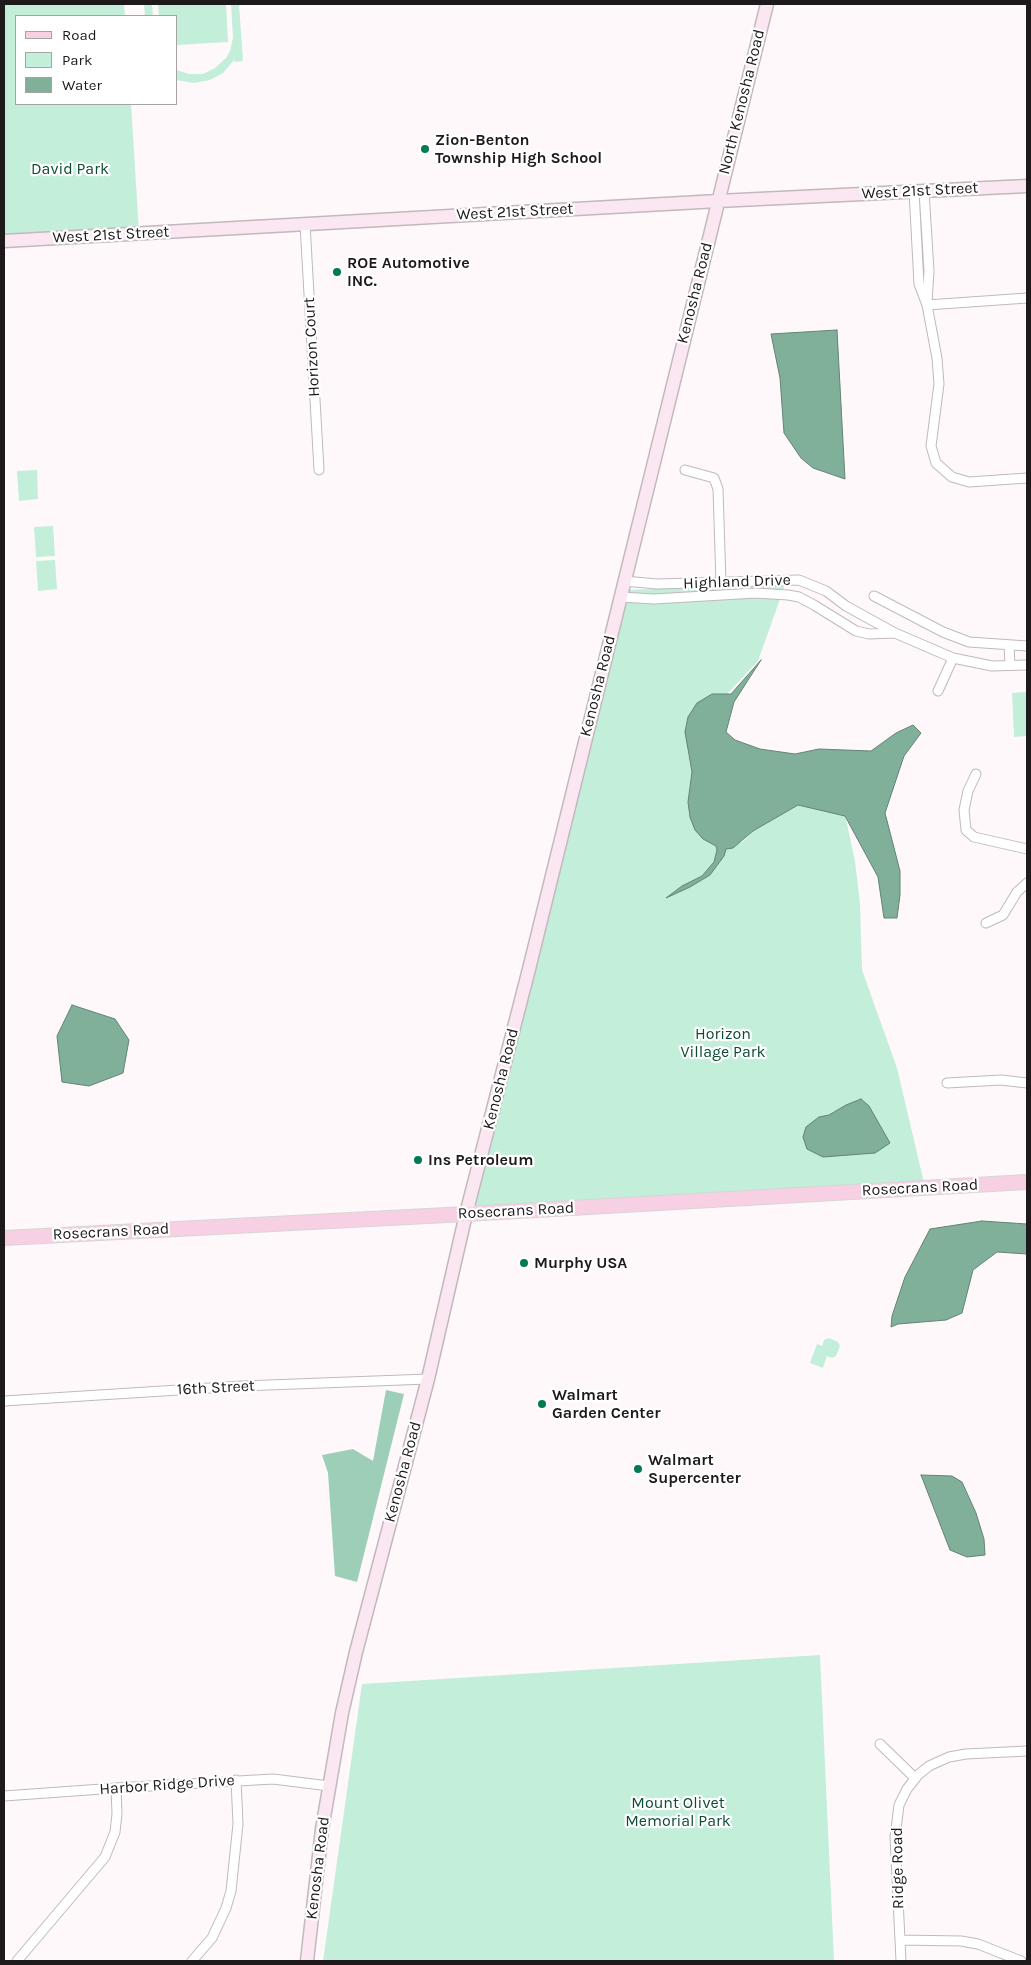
<!DOCTYPE html>
<html>
<head>
<meta charset="utf-8">
<style>
  body { margin:0 }
  #map { position:relative; width:1031px; height:1965px; overflow:hidden; background:#fff8fb; font-family:Karla,sans-serif }
  canvas { display:block }
  .frame { position:absolute; inset:0; border:5px solid #1e1a1c; pointer-events:none }
  .legend { position:absolute; left:15px; top:15px; width:162px; height:90px; box-sizing:border-box; background:#fff; border:1px solid #a5a3a4; margin:0; padding:6px 9px; list-style:none; font-size:15px; color:#1e1a1c }
  .legend li { display:flex; align-items:center; gap:10px; height:25px }
  .legend b { width:25px; border:1px solid #a5a3a4 }
</style>
</head>
<body>
<div id="map">
<canvas width="1031" height="1965"></canvas>
<div class="frame"></div>
<ul class="legend">
<li><b style="height:6px;background:#f8d0e3"></b>Road</li>
<li><b style="height:14px;background:#c3eed9"></b>Park</li>
<li><b style="height:14px;background:#80b099"></b>Water</li>
</ul>
</div>
<script>
const ctx = document.querySelector('canvas').getContext('2d');
ctx.lineJoin = 'round';
function paint(path, color) {
  ctx.fillStyle = color;
  ctx.fill(path, 'evenodd');
}
function poly(rows) {
  const path = new Path2D();
  for (const r of rows) {
    path.moveTo(r[0], r[1]);
    for (let i = 2; i < r.length; i += 2) path.lineTo(r[i], r[i + 1]);
  }
  return path;
}
function trace(path, color, width, dash) {
  ctx.strokeStyle = color;
  ctx.lineWidth = width;
  ctx.lineCap = dash ? 'butt' : 'round';
  ctx.setLineDash(dash || []);
  ctx.stroke(path);
}
function label(font, color, halo, rows, align = 'center') {
  ctx.font = font + ' Karla,sans-serif';
  ctx.lineWidth = 4.5;
  ctx.setLineDash([]);
  ctx.textBaseline = 'middle';
  ctx.strokeStyle = halo;
  ctx.fillStyle = color;
  for (const [text, x, y, turn = 0] of rows) {
    ctx.save();
    ctx.translate(x, y);
    ctx.rotate((+turn || 0) * Math.PI / 180);
    ctx.textAlign = isNaN(turn) ? turn : align;
    if (halo) ctx.strokeText(text, 0, 0);
    ctx.fillText(text, 0, 0);
    ctx.restore();
  }
}
paint(poly([
  [4,4,124,4,125,16,16,16,16,104,131,104,139,232,4,237],
  [144,4,152,4,153,16,145,16],
  [158,4,226,4,228,42,176,45,176,16,159,16],
  [231,4,239,4,243,61,235,62,234,60,223,73,210,80,194,83,176,80,176,70,189,74,203,74,215,68,226,58,230,51,233,38],
  [37,470,38,499,19,501,17,471],
  [53,526,55,556,36,557,34,527],
  [55,560,57,589,38,591,36,561],
  [785,585,758,661,727,694,712,694,687,747,692,772,688,802,703,839,716,846,717,850,714,862,702,876,682,886,669,896,690,887,710,875,726,849,744,841,753,831,798,805,845,815,855,861,860,904,862,970,897,1068,925,1187,466,1214,622,590],
  [1027,692,1027,736,1014,737,1012,693],
  [829,1338,838,1342,840,1346,836,1356,832,1358,827,1356,823,1368,810,1363,817,1344,822,1346,824,1340],
  [820,1655,834,1961,323,1961,362,1684]
]), '#c3eed9');
paint(poly([
  [386,1390,404,1394,357,1582,335,1576,328,1473,322,1455,353,1449,373,1461]
]), '#9dceb7');
const water = poly([
  [837,330,845,479,813,468,801,458,784,433,780,378,771,334,837,330],
  [761,660,734,702,726,732,735,740,760,749,795,754,819,749,871,751,896,733,913,725,921,733,904,756,885,813,900,871,900,895,897,918,884,918,878,877,845,816,798,805,753,831,733,848,726,849,724,856,710,875,690,887,666,898,682,886,702,876,714,862,717,850,716,846,703,839,695,830,690,817,688,802,692,772,685,732,688,717,697,703,712,694,731,694,761,660],
  [72,1005,115,1019,129,1040,123,1073,89,1086,62,1082,57,1036,72,1005],
  [861,1099,869,1106,890,1143,875,1153,823,1157,807,1149,803,1137,806,1127,819,1117,829,1115,846,1105,861,1099],
  [982,1221,1027,1224,1027,1254,997,1252,973,1270,962,1313,946,1320,898,1324,891,1327,892,1316,905,1277,930,1229,982,1221],
  [921,1475,952,1476,962,1482,976,1513,984,1539,985,1555,967,1557,950,1550,921,1475]
]);
paint(water, '#80b099');
trace(water, '#638374', 1);
const street = poly([
  [914,191,919,284,927,305],
  [924,191,929,271,927,302],
  [305,224,319,470],
  [1027,298,927,305,937,358,939,384,931,446,936,463,952,477,969,482,1027,478],
  [685,470,714,478,718,489,721,583],
  [624,581,657,584,799,580,826,591,846,606,895,633,953,658,992,666,1027,665],
  [874,596,943,632,969,642,1027,646],
  [620,597,654,599,756,593,788,595,799,597,814,605,856,631,869,634,895,633],
  [1009,645,1010,665],
  [938,691,953,658],
  [976,774,968,791,964,810,966,830,974,837,1027,849],
  [986,923,1003,915,1017,892,1027,883],
  [947,1083,1001,1080,1027,1083],
  [4,1401,242,1386,428,1379],
  [880,1744,915,1778],
  [4,1796,116,1788,273,1779,329,1786],
  [900,1940,961,1941,978,1944,1021,1961],
  [17,1961,105,1857,115,1832,117,1814,116,1788],
  [192,1961,212,1938,226,1908,231,1891,238,1824,236,1780],
  [901,1961,895,1837,899,1805,907,1789,918,1775,929,1766,949,1757,966,1754,1027,1751]
]);
const secondary = poly([
  [4,241,718,201,1027,186],
  [307,1961,322,1829,342,1713,356,1652,428,1379,466,1214,529,969,767,4]
]);
const primary = poly([
  [4,1238,466,1214,1027,1182]
]);
trace(street, '#c2b8bd', 11);
trace(secondary, '#c2b8bd', 15);
trace(primary, '#d6d6d6', 16);
trace(street, '#fff', 9);
trace(secondary, '#fbe7f1', 12);
trace(primary, '#f8d0e3', 14);
for (const [x, y, r, color] of [
  [425,149,5,"#037956"],
  [337,272,5,"#037956"],
  [418,1160,5,"#037956"],
  [524,1263,5,"#037956"],
  [542,1404,5,"#037956"],
  [638,1469,5,"#037956"]
]) {
  const dot = new Path2D();
  dot.arc(x, y, r, 0, 2 * Math.PI);
  ctx.fillStyle = color;
  ctx.fill(dot);
  trace(dot, '#fff', 2);
}
label('16px', '#1e1a1c', '#fff', [
  ["North Kenosha Road",742,102,-76],
  ["West 21st Street",920,191,-3],
  ["West 21st Street",515,212,-3],
  ["West 21st Street",111,235,-3],
  ["Kenosha Road",695,293,-76],
  ["Horizon Court",312,347,-93],
  ["Highland Drive",737,582,-2],
  ["Kenosha Road",598,686,-76],
  ["Kenosha Road",501,1079,-76],
  ["Rosecrans Road",920,1188,-3],
  ["Rosecrans Road",516,1211,-3],
  ["Rosecrans Road",111,1232,-3],
  ["16th Street",216,1388,-3],
  ["Kenosha Road",403,1472,-75],
  ["Harbor Ridge Drive",167,1785,-4],
  ["Kenosha Road",318,1868,-83],
  ["Ridge Road",898,1868,-91]
]);
label('bold 16px', '#1e1a1c', '#fff', [
  ["Zion-Benton",435,140],
  ["Township High School",435,158],
  ["ROE Automotive",347,263],
  ["INC.",347,281],
  ["Ins Petroleum",428,1160],
  ["Murphy USA",534,1263],
  ["Walmart",552,1395],
  ["Garden Center",552,1413],
  ["Walmart",648,1460],
  ["Supercenter",648,1478]
], 'left');
label('16px', '#0b4c35', '#fff', [
  ["David Park",70,169],
  ["Horizon",723,1034],
  ["Village Park",723,1052],
  ["Mount Olivet",678,1803],
  ["Memorial Park",678,1821]
]);
</script>
</body>
</html>
